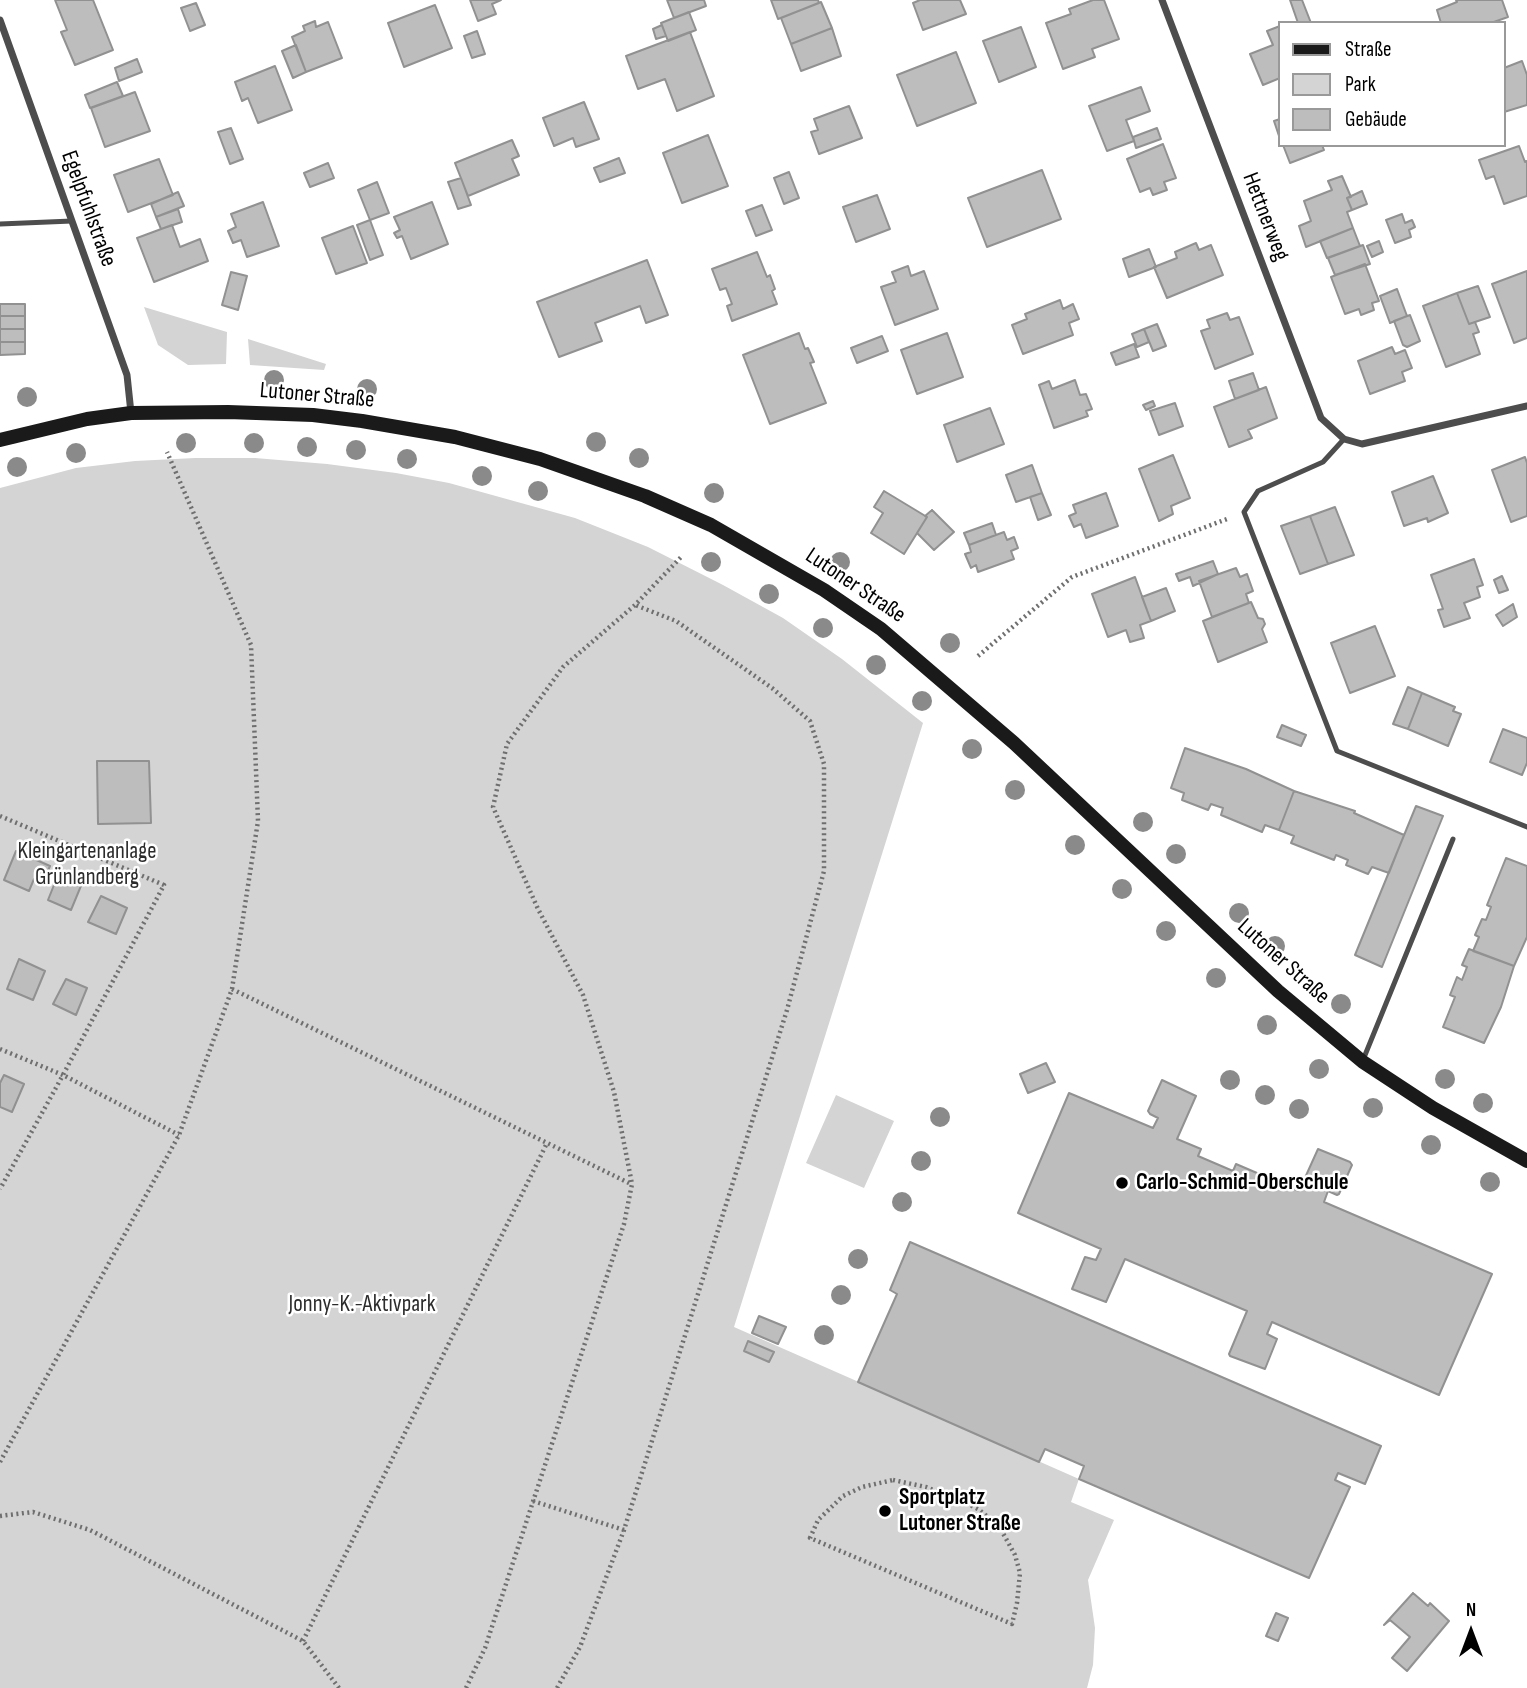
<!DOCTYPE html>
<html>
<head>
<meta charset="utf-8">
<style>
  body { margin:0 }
  #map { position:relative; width:1527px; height:1688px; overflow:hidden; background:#fff; font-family:"Sofia Sans Condensed",sans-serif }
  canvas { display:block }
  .legend { position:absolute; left:1278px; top:21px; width:228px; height:126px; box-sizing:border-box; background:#fff; border:2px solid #999; margin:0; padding:9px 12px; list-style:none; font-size:21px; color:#000 }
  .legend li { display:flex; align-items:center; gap:14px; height:35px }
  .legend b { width:35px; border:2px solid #999 }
  .north { position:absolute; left:1436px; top:1597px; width:70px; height:70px; -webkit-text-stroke:5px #fff; paint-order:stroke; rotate:0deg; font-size:19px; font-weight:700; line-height:28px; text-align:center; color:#000 }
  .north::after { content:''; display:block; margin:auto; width:24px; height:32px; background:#000; clip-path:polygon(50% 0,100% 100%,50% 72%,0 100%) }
</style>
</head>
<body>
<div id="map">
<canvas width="1527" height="1688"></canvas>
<ul class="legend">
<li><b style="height:9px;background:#1a1a1a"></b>Straße</li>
<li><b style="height:19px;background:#d4d4d4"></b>Park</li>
<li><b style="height:19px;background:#bdbdbd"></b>Gebäude</li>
</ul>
<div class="north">N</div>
</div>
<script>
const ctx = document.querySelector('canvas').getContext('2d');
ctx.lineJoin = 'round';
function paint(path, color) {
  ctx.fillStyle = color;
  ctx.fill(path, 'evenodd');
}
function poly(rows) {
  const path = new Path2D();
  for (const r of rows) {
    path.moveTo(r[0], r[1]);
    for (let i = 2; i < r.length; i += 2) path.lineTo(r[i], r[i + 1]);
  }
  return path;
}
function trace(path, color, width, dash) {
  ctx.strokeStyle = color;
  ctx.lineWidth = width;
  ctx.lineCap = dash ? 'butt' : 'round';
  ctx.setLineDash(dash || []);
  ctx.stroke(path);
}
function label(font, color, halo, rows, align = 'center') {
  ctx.font = font + ' "Sofia Sans Condensed",sans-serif';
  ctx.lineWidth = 5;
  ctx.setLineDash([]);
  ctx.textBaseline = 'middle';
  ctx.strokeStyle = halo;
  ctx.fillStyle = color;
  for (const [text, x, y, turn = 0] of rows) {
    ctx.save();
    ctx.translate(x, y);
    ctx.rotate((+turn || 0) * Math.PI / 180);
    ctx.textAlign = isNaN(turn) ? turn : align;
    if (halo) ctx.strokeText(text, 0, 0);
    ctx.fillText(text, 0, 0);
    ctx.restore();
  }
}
paint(poly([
  [144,307,227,332,226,364,188,365,158,345],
  [248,339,326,364,324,370,250,365],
  [195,458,255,458,327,464,396,473,449,483,575,518,648,547,723,585,783,618,842,659,923,723,734,1327,1079,1479,1071,1502,1114,1520,1088,1580,1095,1628,1093,1665,1087,1688,0,1688,0,488,76,468,135,461],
  [836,1095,894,1121,864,1188,806,1163]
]), '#d4d4d4');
const building = poly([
  [55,0,93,0,113,50,75,65,61,32,67,30,55,0],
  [470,0,501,0,492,4,496,14,478,21,470,0],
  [667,0,704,0,706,6,674,18,667,0],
  [771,0,818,0,819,3,778,19,771,0],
  [920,0,960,0,966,14,923,30,913,3,920,0],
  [1093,0,1104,0,1119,39,1092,49,1095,57,1063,69,1046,23,1071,14,1069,9,1093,0],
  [1290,0,1302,0,1311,23,1298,23,1290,0],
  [1456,0,1502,0,1508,17,1491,23,1441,23,1437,10,1457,2,1456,0],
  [821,2,832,28,791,44,781,18,821,2],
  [196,3,205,25,190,31,181,8,196,3],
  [435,5,452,48,404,67,388,23,435,5],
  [689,12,696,30,668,41,661,23,689,12],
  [315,21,316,27,328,22,342,58,306,72,292,37,305,31,303,26,315,21],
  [662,25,666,36,656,39,653,29,662,25],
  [1280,26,1280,78,1263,85,1250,54,1273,45,1267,31,1280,26],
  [1021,27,1036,67,999,82,983,41,1021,27],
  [832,28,841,56,801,71,791,44,832,28],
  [477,31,485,54,472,58,464,36,477,31],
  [690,32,714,96,677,111,665,79,638,89,626,56,690,32],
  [296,45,306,72,293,78,282,51,296,45],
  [956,52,976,103,917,126,897,75,956,52],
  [137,59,142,72,119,81,115,68,137,59],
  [1522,61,1527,75,1527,105,1504,112,1504,68,1522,61],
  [275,66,292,110,258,123,248,98,242,101,235,82,275,66],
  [117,82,123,96,90,108,85,95,117,82],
  [1141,87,1150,111,1126,120,1134,141,1107,151,1089,106,1141,87],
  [135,92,150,131,105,147,91,108,135,92],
  [584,102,599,139,576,147,573,138,554,146,543,118,584,102],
  [849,106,862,138,819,154,811,132,818,130,814,119,849,106],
  [1280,119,1280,139,1274,121,1280,119],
  [231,128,243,159,230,164,218,132,231,128],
  [1157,128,1161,139,1136,148,1133,137,1157,128],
  [708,135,728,186,682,203,663,153,708,135],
  [512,140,519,156,512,159,519,175,468,196,455,163,512,140],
  [1163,144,1176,178,1164,182,1167,190,1153,195,1150,188,1140,192,1127,159,1163,144],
  [1283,145,1322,145,1324,150,1290,163,1283,145],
  [1519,146,1525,162,1527,161,1527,196,1504,204,1494,176,1486,179,1479,160,1519,146],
  [619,158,625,173,600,182,594,168,619,158],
  [159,159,173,195,128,212,114,175,159,159],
  [328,163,334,178,310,187,304,173,328,163],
  [1042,170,1061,219,987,247,968,198,1042,170],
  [789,172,799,198,784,204,774,178,789,172],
  [1342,176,1351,197,1347,198,1352,210,1347,212,1353,228,1306,247,1299,226,1311,221,1304,201,1332,190,1328,181,1342,176],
  [461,178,471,205,458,209,448,182,461,178],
  [377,182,389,213,370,220,358,190,377,182],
  [1362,191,1367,204,1352,210,1347,198,1362,191],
  [178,192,184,206,156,217,151,204,178,192],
  [877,195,890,229,856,242,843,207,877,195],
  [263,202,279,246,247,257,241,240,233,243,228,231,236,227,231,214,263,202],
  [432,202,448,244,411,259,402,236,397,238,394,233,400,230,394,217,432,202],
  [762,205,772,230,756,236,746,211,762,205],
  [178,209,182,222,161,229,156,217,178,209],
  [1402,214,1405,223,1412,220,1415,227,1409,230,1411,237,1395,243,1386,220,1402,214],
  [370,220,383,255,370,260,357,225,370,220],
  [172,225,180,247,200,239,208,261,154,282,137,238,172,225],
  [353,226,367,263,336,274,322,238,353,226],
  [1353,228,1360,246,1327,258,1320,241,1353,228],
  [1379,241,1383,252,1372,257,1367,246,1379,241],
  [1196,243,1199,250,1211,245,1223,275,1167,298,1154,267,1177,258,1175,252,1196,243],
  [1363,245,1370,264,1335,275,1328,258,1363,245],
  [1149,249,1156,267,1129,277,1123,259,1149,249],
  [757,252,767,277,770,275,775,289,772,291,777,304,732,321,727,306,732,304,726,288,720,290,712,269,757,252],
  [647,260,668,315,646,323,640,306,595,323,602,341,559,357,537,302,647,260],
  [1365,264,1379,301,1372,303,1374,310,1361,315,1359,309,1345,314,1331,277,1365,264],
  [908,266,911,276,924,271,938,309,895,325,881,287,896,282,892,272,908,266],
  [1527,271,1527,338,1514,343,1492,284,1527,271],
  [231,272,247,276,238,310,222,305,231,272],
  [1478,286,1490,317,1469,324,1457,293,1478,286],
  [1397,289,1407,316,1390,323,1380,296,1397,289],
  [1457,293,1469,324,1475,322,1479,332,1473,334,1480,354,1446,367,1423,306,1457,293],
  [1060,300,1063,309,1073,304,1079,319,1069,323,1073,335,1023,354,1012,325,1027,319,1025,314,1060,300],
  [0,304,25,304,25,316,0,316,0,304],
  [1227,313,1230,320,1239,317,1253,354,1215,369,1201,331,1210,328,1207,320,1227,313],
  [1410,315,1420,341,1407,347,1403,345,1394,321,1410,315],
  [0,316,25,316,25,329,0,329,0,316],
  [1157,324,1166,346,1153,351,1144,329,1157,324],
  [0,329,25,329,25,342,0,342,0,329],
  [1144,329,1149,342,1137,347,1132,334,1144,329],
  [799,333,805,349,808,348,814,362,810,363,826,403,770,424,743,355,799,333],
  [947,333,963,377,917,394,901,350,947,333],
  [882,336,888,351,857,363,851,348,882,336],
  [0,342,25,342,25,354,0,355,0,342],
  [1134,344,1139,357,1116,365,1111,353,1134,344],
  [1392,347,1395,354,1405,350,1412,368,1402,372,1405,381,1370,394,1358,361,1392,347],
  [1253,373,1259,390,1235,399,1229,381,1253,373],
  [1075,380,1080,395,1086,394,1092,409,1086,411,1088,416,1054,428,1039,385,1049,381,1052,389,1075,380],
  [1266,387,1277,418,1248,430,1252,438,1229,447,1214,407,1266,387],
  [1153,401,1155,406,1146,410,1143,405,1153,401],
  [1175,403,1183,426,1159,435,1150,411,1175,403],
  [990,408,1004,444,957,462,944,425,990,408],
  [1173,455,1190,498,1171,506,1173,514,1159,521,1139,469,1173,455],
  [1525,457,1527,463,1527,516,1511,522,1492,470,1525,457],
  [1032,465,1042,493,1016,502,1006,475,1032,465],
  [1433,476,1448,513,1428,522,1427,518,1404,526,1392,492,1433,476],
  [884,491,927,517,904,554,871,533,883,513,874,507,884,491],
  [1042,493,1051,515,1038,520,1030,497,1042,493],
  [1106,493,1118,526,1086,538,1081,524,1074,527,1069,516,1076,513,1073,505,1106,493],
  [1335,507,1354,555,1328,564,1310,516,1335,507],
  [932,510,954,532,934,550,917,533,927,517,925,516,932,510],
  [1310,516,1328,564,1300,574,1281,526,1310,516],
  [992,523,996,535,969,545,964,533,992,523],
  [1004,532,1007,540,1014,537,1018,548,1011,551,1014,559,978,572,976,565,971,568,965,554,971,552,969,545,1004,532],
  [1474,559,1483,585,1477,587,1480,597,1464,603,1470,618,1444,627,1438,610,1443,609,1431,575,1474,559],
  [1213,561,1218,574,1193,586,1190,577,1179,581,1176,574,1213,561],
  [1236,568,1240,577,1247,574,1253,591,1246,594,1249,603,1212,617,1199,581,1236,568],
  [1502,576,1508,590,1499,593,1494,580,1502,576],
  [1135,577,1151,621,1140,625,1144,638,1130,642,1126,630,1108,637,1092,594,1135,577],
  [1166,588,1175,611,1151,621,1142,597,1166,588],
  [1251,602,1258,618,1263,619,1265,624,1262,629,1267,642,1218,662,1203,621,1251,602],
  [1513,604,1517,617,1503,626,1496,615,1513,604],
  [1375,626,1395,676,1350,693,1331,643,1375,626],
  [1408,687,1422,693,1408,729,1393,724,1408,687],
  [1422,693,1455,707,1453,711,1461,714,1448,746,1408,729,1422,693],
  [1282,725,1306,735,1301,746,1277,737,1282,725],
  [1503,729,1527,738,1527,763,1522,775,1490,762,1503,729],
  [1185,748,1246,769,1294,791,1279,830,1265,825,1262,832,1221,815,1223,808,1211,804,1208,810,1182,800,1184,793,1171,788,1185,748],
  [97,761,149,761,151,823,98,824,97,761],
  [1294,791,1355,811,1354,813,1404,835,1389,873,1372,867,1368,874,1346,865,1348,860,1336,855,1334,860,1291,843,1294,836,1279,830,1294,791],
  [1416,806,1443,816,1382,967,1355,955,1416,806],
  [16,851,50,866,43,882,34,879,29,891,4,880,16,851],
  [1506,858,1527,866,1527,937,1514,966,1473,951,1479,937,1475,935,1482,919,1486,920,1491,907,1487,905,1506,858],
  [60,870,83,881,71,910,48,900,60,870],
  [101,896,127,908,116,934,88,922,101,896],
  [1469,949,1514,966,1501,1007,1484,1043,1443,1027,1455,997,1450,995,1457,977,1462,980,1467,967,1462,965,1469,949],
  [19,959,45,971,33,1000,7,989,19,959],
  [66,979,87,988,76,1015,53,1004,66,979],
  [1046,1063,1055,1082,1028,1093,1020,1074,1046,1063],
  [4,1075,24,1084,12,1112,0,1107,0,1083,4,1075],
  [1162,1080,1196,1096,1177,1139,1201,1149,1198,1156,1233,1171,1236,1164,1299,1191,1318,1149,1350,1162,1352,1165,1339,1194,1337,1195,1328,1191,1324,1202,1492,1274,1439,1395,1272,1322,1267,1334,1277,1339,1265,1369,1230,1356,1229,1354,1247,1311,1125,1259,1106,1302,1072,1289,1085,1257,1096,1260,1101,1249,1018,1213,1069,1093,1153,1128,1158,1118,1150,1114,1148,1111,1162,1080],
  [910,1242,1381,1446,1365,1484,1338,1473,1335,1480,1350,1487,1309,1578,1079,1479,1084,1466,1045,1449,1039,1462,858,1382,897,1294,890,1290,910,1242],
  [759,1316,786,1327,778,1344,752,1333,759,1316],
  [748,1341,774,1352,769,1362,744,1351,748,1341],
  [1413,1593,1428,1606,1430,1603,1449,1621,1407,1671,1392,1658,1410,1637,1390,1620,1384,1625,1413,1593],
  [1276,1613,1288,1618,1278,1641,1266,1636,1276,1613]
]);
paint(building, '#bdbdbd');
trace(building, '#919191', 2);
trace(poly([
  [978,656,1072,577,1227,519],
  [0,816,164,885,63,1075,179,1135],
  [232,989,631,1184],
  [0,1049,63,1075,0,1189],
  [0,1462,179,1135,232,989,258,821,251,645,167,452],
  [893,1480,926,1487,964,1502,978,1509,999,1526,1015,1555,1020,1573,1017,1603,1012,1624,810,1538,818,1520,843,1496,862,1487,893,1480],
  [533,1501,624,1530],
  [0,1516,33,1512,90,1530,303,1641,339,1688],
  [303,1641,547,1143],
  [466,1688,485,1648,624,1224,632,1184,614,1092,583,995,538,909,493,807,507,744,563,667,635,605,683,555],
  [557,1688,580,1647,624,1530,787,1010,824,871,824,764,810,721,772,688,676,621,635,605]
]), '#6f6f6f', 4.5, [2, 3.5]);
trace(poly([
  [0,224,72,221],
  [1344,439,1323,462,1258,491,1244,512,1337,751,1527,827],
  [1363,1060,1453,839]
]), '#4d4d4d', 5);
trace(poly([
  [1162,0,1321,418,1344,439,1362,444,1527,406],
  [0,20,127,375,131,413]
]), '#4d4d4d', 7);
trace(poly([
  [0,440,87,419,131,413,228,412,313,415,362,421,455,437,540,459,645,496,711,525,824,590,881,629,1014,743,1278,991,1363,1062,1433,1108,1527,1161]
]), '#1a1a1a', 14);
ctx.fillStyle = '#8a8a8a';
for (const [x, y] of [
  [274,380],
  [367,389],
  [27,397],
  [596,442],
  [186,443],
  [254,443],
  [307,447],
  [356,450],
  [76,453],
  [639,458],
  [407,459],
  [17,467],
  [482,476],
  [538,491],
  [714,493],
  [711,562],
  [840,562],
  [769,594],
  [823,628],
  [950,643],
  [876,665],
  [922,701],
  [972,749],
  [1015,790],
  [1143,822],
  [1075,845],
  [1176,854],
  [1122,889],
  [1239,913],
  [1166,931],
  [1275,946],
  [1216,978],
  [1341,1004],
  [1267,1025],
  [1319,1069],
  [1445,1079],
  [1230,1080],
  [1265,1095],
  [1483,1103],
  [1373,1108],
  [1299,1109],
  [940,1117],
  [1431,1145],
  [921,1161],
  [1490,1182],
  [902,1202],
  [858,1259],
  [841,1295],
  [824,1335]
]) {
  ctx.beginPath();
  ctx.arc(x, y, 10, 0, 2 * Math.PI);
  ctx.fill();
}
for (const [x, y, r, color] of [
  [1122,1183,7,"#000"],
  [885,1511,7,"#000"]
]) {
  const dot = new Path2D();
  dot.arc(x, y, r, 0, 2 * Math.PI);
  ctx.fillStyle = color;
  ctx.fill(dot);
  trace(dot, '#fff', 2.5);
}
label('23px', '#000', '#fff', [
  ["Egelpfuhlstraße",88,209,70],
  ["Hettnerweg",1265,217,69],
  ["Lutoner Straße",317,396,5],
  ["Lutoner Straße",855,586,34],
  ["Lutoner Straße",1283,962,42]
]);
label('23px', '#2b2b2b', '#fff', [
  ["Kleingartenanlage",87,852],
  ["Grünlandberg",87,878],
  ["Jonny-K.-Aktivpark",362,1305]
]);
label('bold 23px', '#000', '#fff', [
  ["Carlo-Schmid-Oberschule",1136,1183],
  ["Sportplatz",899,1498],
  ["Lutoner Straße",899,1524]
], 'left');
</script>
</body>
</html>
